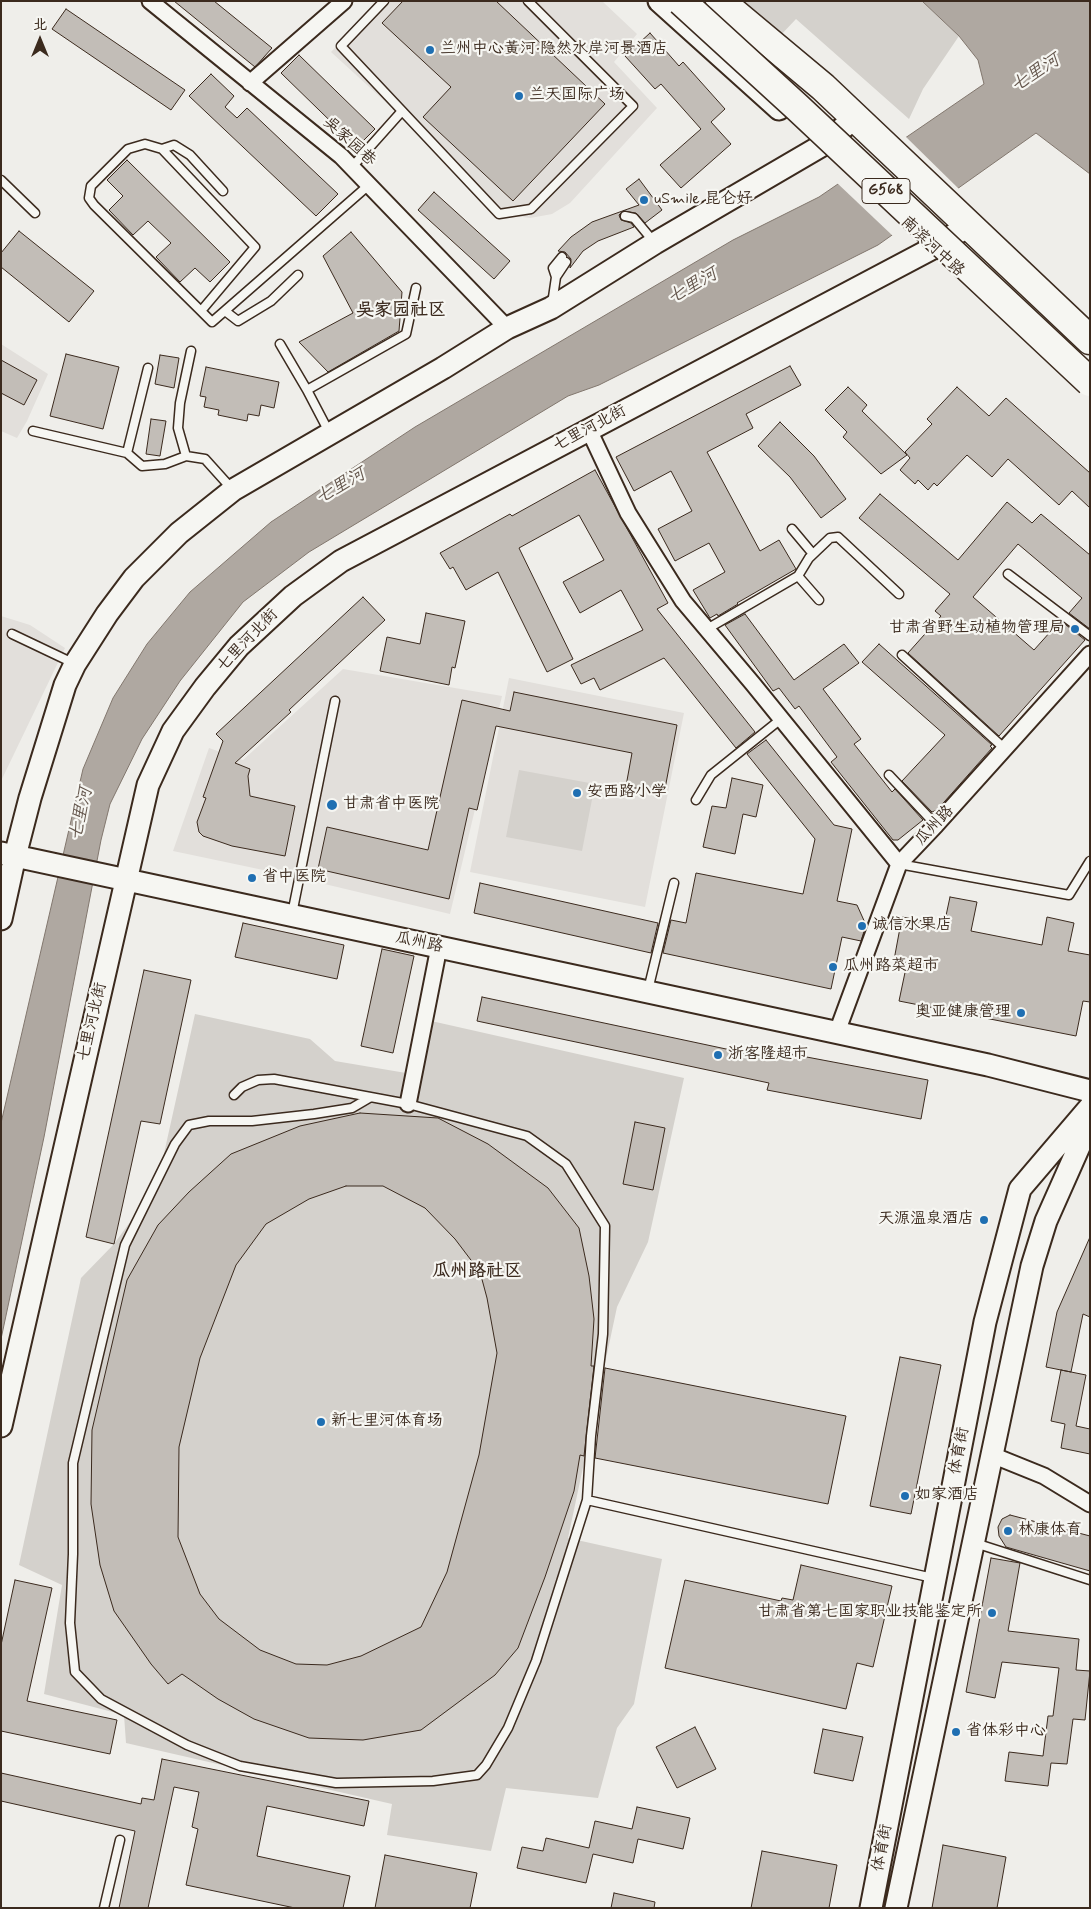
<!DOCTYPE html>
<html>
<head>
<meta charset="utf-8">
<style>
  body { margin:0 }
  #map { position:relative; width:1091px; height:1909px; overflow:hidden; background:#efeeea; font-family:Mynerve,"LXGW WenKai TC",sans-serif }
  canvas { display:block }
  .frame { position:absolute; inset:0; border:2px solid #3b2a1e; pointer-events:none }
  .north { position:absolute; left:15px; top:15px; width:50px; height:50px; -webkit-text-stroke:4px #f6f6f2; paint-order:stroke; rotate:0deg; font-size:14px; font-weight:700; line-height:20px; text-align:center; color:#3b2a1e }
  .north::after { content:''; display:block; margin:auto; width:18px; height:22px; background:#3b2a1e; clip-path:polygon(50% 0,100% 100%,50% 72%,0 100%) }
</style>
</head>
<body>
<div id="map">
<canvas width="1091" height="1909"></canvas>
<div class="frame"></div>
<div class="north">北</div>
</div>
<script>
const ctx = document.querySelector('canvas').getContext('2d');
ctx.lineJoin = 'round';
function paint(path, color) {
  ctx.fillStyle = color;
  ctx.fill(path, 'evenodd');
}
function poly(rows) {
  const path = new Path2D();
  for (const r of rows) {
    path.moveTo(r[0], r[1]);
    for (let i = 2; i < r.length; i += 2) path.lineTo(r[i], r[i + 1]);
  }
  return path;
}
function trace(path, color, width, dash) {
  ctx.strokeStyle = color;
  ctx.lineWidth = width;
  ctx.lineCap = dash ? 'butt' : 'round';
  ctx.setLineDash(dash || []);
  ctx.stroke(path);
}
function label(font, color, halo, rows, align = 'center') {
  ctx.font = font + ' Mynerve,"LXGW WenKai TC",sans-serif';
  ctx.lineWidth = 4.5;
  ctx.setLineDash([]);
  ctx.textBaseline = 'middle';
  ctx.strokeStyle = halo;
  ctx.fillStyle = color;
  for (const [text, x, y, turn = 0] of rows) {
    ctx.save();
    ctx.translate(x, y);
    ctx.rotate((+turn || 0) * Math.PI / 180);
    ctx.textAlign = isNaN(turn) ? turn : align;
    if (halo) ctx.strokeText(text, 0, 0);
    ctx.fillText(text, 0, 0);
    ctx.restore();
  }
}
paint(poly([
  [380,1,602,1,637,34,614,62,657,108,570,203,552,214,530,218,509,215,331,52],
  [1,344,48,374,27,421,17,438,1,431],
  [1,616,30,625,65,648,1,781],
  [343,669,502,696,450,914,287,875,173,851,209,748,243,760],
  [509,678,684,713,645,907,470,872]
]), '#e2dfdb');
paint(poly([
  [736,1,922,1,959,36,923,89,909,119,796,19,779,37],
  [519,770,595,784,582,851,506,837],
  [195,1014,310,1039,335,1061,406,1073,418,1018,684,1078,648,1242,617,1307,568,1538,662,1559,634,1704,617,1728,598,1798,506,1788,491,1851,387,1835,392,1804,126,1743,124,1715,44,1694,62,1585,19,1565,81,1278,114,1244,133,1218,155,1194]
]), '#d4d1cc');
const water = poly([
  [922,1,1090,1,1090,174,1036,133,878,245,599,385,568,396,309,552,243,602,180,681,142,739,110,804,101,840,44,1137,1,1339,1,1123,83,769,113,698,147,644,190,592,271,522,415,427,733,240,819,197,984,84,978,60,959,36,922,1]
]);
paint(water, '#afa8a1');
trace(water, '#81766d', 1);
paint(poly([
  [904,135,960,190,894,237,836,182]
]), '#efeeea');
const building = poly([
  [174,1,214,1,272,48,255,67,174,1],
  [403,1,496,1,605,104,513,201,423,117,451,87,382,23,403,1],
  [66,9,185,90,171,110,52,29,66,9],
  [650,33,679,66,683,62,725,109,711,122,731,144,681,188,660,165,701,129,661,84,655,89,625,56,650,33],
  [299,55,375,129,357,147,281,73,299,55],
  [211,74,234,96,225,107,237,118,247,108,338,194,316,216,189,96,211,74],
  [127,160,230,262,210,282,195,268,180,282,156,257,171,243,148,221,133,235,109,210,123,196,107,180,127,160],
  [639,179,662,210,645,223,636,213,623,211,619,215,621,220,631,223,634,227,598,241,583,251,570,268,571,259,565,252,558,251,571,237,592,222,639,205,626,189,639,179],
  [434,192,510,261,494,279,418,210,434,192],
  [19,231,94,291,69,322,1,267,1,253,19,231],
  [351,232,402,292,399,331,328,372,299,342,353,313,323,256,351,232],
  [66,354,119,367,103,429,50,416,66,354],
  [160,355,179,358,174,388,155,384,160,355],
  [1,360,37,380,24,405,1,393,1,360],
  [790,366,801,385,746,414,753,428,707,452,760,551,779,540,796,569,737,603,738,604,718,616,717,614,710,618,693,590,725,572,709,543,675,561,658,529,692,511,671,471,634,491,616,457,790,366],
  [206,367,279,382,274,408,261,405,259,416,248,414,247,421,218,415,219,410,204,407,206,397,200,396,206,367],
  [848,387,867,405,862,411,907,455,881,474,843,437,847,432,825,410,848,387],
  [957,387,989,416,1006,398,1090,473,1090,508,1072,491,1059,505,1008,459,992,477,967,455,937,486,934,483,928,490,918,480,915,484,900,470,910,458,905,452,932,424,927,419,957,387],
  [151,419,166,421,160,456,146,454,151,419],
  [780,422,814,456,846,499,821,518,790,477,758,446,780,422],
  [595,470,668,603,657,609,755,732,736,748,664,658,600,690,594,678,581,684,571,665,643,630,621,590,580,613,563,582,604,560,579,515,519,548,573,659,547,672,498,572,466,590,453,567,450,569,440,553,510,514,512,516,595,470],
  [880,494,958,560,1007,502,1032,523,1041,514,1090,555,1090,629,1069,613,1082,598,1018,544,973,597,1034,650,1059,622,1061,621,1085,640,999,736,908,653,941,616,935,611,950,594,859,518,880,494],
  [363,597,385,620,289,710,291,712,235,763,250,769,248,776,250,796,295,806,285,856,232,846,203,836,199,832,197,822,206,798,203,797,223,741,216,734,363,597],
  [426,613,465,621,455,668,452,667,449,685,380,671,387,637,420,644,426,613],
  [745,614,794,680,844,644,859,663,823,689,861,739,854,744,892,792,895,789,923,820,898,840,893,840,831,762,837,757,799,706,795,709,779,688,773,691,725,625,745,614],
  [879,644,992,745,990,746,992,748,937,810,932,812,902,781,945,735,862,662,879,644],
  [514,692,677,725,664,794,626,786,632,753,496,726,477,810,469,808,449,899,318,869,327,827,428,850,462,700,510,711,514,692],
  [766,740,834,825,852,829,837,901,857,905,866,925,861,941,842,937,831,989,663,953,671,920,686,923,696,873,803,894,815,839,747,754,766,740],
  [732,778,763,785,756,817,743,814,735,854,703,847,712,806,726,808,732,778],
  [480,883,658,923,651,953,474,913,480,883],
  [950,897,977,902,971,931,1042,945,1047,917,1074,923,1068,951,1090,955,1090,1002,1083,1001,1076,1036,899,1001,907,963,894,960,902,917,944,925,950,897],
  [243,923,344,945,337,979,235,957,243,923],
  [382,949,414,956,393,1053,361,1046,382,949],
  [144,970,191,980,160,1124,141,1121,114,1244,86,1237,144,970],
  [482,997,773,1059,775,1051,928,1080,921,1119,767,1090,769,1083,477,1021,482,997],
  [360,1113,438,1118,488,1144,548,1188,579,1228,589,1276,594,1319,591,1366,594,1366,584,1456,580,1455,574,1491,545,1577,518,1648,495,1675,421,1730,363,1740,309,1738,254,1719,218,1699,182,1674,168,1684,151,1664,114,1611,100,1565,91,1504,92,1430,127,1280,158,1225,189,1192,231,1154,300,1126,360,1113],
  [346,1186,383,1186,425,1208,455,1239,480,1272,487,1298,497,1353,479,1455,447,1572,421,1627,361,1656,327,1665,296,1664,260,1650,219,1619,200,1594,178,1537,179,1447,200,1358,236,1265,266,1224,309,1199,346,1186],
  [635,1122,665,1128,653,1190,623,1184,635,1122],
  [1090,1237,1090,1317,1083,1314,1071,1372,1046,1367,1057,1312,1090,1237],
  [900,1357,941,1365,911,1514,870,1506,900,1357],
  [605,1368,846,1416,828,1504,595,1458,605,1368],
  [1061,1370,1086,1375,1076,1426,1090,1429,1090,1454,1061,1448,1065,1424,1051,1421,1061,1370],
  [1010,1515,1090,1536,1090,1571,1006,1547,999,1536,998,1527,1002,1519,1010,1515],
  [991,1558,1020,1563,1008,1631,1079,1639,1076,1670,1090,1671,1085,1720,1073,1719,1067,1764,1051,1763,1048,1786,1005,1781,1009,1752,1043,1756,1048,1716,1053,1716,1059,1668,1002,1662,995,1698,966,1692,991,1558],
  [801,1565,892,1586,873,1667,857,1663,846,1709,665,1668,685,1580,781,1601,782,1598,793,1600,801,1565],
  [15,1580,52,1588,27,1701,117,1720,110,1754,1,1731,1,1645,15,1580],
  [695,1727,716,1769,677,1788,656,1747,695,1727],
  [823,1729,863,1737,853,1781,814,1773,823,1729],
  [162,1759,369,1801,364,1826,267,1806,257,1856,350,1876,343,1908,295,1908,186,1885,198,1829,192,1827,199,1792,174,1787,148,1908,119,1908,135,1831,1,1801,1,1773,141,1804,142,1798,154,1800,162,1759],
  [637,1807,690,1818,683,1849,638,1839,633,1863,593,1854,586,1883,517,1868,522,1847,543,1851,546,1838,589,1848,595,1821,632,1829,637,1807],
  [943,1845,1006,1857,997,1908,932,1908,943,1845],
  [762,1851,837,1865,829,1908,751,1908,762,1851],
  [385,1855,477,1873,470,1908,375,1908,385,1855],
  [614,1893,655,1902,654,1908,611,1908,614,1893]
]);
paint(building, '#c2bdb7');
trace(building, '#3b2a1e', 1);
const lane = poly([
  [384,1,341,46,499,214,531,209,633,106,528,1],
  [162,149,174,145,190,155,223,191],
  [352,167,402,111],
  [1,180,35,213],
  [625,216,634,218,654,242],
  [556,277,566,262],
  [552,304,556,277,553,268,562,257],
  [201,311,255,247,162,149,145,144,128,149,91,186,89,198,94,205,201,311,212,322,370,184],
  [225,311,238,321,271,301,298,275],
  [280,344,307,390],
  [33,431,127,453,142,466,165,464,186,456,205,459,232,489],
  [329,432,307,390,406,334,416,288],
  [127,453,148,368],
  [186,456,178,428,180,403,191,351],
  [792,529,813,554],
  [1008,574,1090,636],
  [798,576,819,600],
  [707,629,798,576,809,558,830,538,838,537,899,594],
  [12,634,73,663],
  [902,655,1005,749],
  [889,775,936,825],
  [696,800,711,775,781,719],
  [899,864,1069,895,1090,861],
  [292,914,335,701],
  [648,990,674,883],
  [234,1095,242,1087,258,1080,274,1079,408,1104,527,1136,566,1164,605,1226,603,1334,591,1436,587,1500,536,1661,508,1728,486,1765,477,1775,433,1781,336,1783,240,1766,187,1745,101,1699,75,1672,70,1623,73,1554,73,1463,125,1245,175,1144,189,1125,209,1121,252,1121,314,1114,352,1108,369,1098],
  [587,1500,933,1578],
  [975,1543,1090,1580],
  [104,1908,120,1840]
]);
const street = poly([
  [150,1,341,156,507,328],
  [250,83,344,1],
  [589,430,628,513,683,601,753,684,899,864],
  [837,1032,899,864,936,825,1090,654],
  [408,1104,439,947],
  [992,1455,1044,1476,1090,1504]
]);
const secondary = poly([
  [659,1,779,109],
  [1,853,988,1065,1090,1091],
  [1,919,15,856,30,798,65,685,75,664,107,614,134,578,179,533,233,490,443,368,507,328,551,308,655,243,821,146,856,117],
  [1,1426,148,785,173,731,205,687,239,646,293,596,341,561,933,248,968,226],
  [871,1908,985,1322,1020,1189,1090,1107],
  [896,1908,1032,1266,1046,1221,1090,1122]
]);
const highway = poly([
  [720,1,823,87,1090,340]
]);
trace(lane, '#3b2a1e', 11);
trace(street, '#3b2a1e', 19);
trace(secondary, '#3b2a1e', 25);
trace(highway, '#3b2a1e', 31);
trace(lane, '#f6f6f2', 8);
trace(street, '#f6f6f2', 15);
trace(secondary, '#f6f6f2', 21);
trace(highway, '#f6f6f2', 28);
const highwayBridge = poly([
  [681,1,797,107,1090,382]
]);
trace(highwayBridge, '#3b2a1e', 31, []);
trace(highwayBridge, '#f6f6f2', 28);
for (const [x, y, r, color] of [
  [430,50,5,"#1f6fb2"],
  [519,96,5,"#1f6fb2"],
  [644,200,5,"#1f6fb2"],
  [1075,629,5,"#1f6fb2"],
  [577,793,5,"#1f6fb2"],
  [332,805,6,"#1f6fb2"],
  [252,878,5,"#1f6fb2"],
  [862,926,5,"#1f6fb2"],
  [833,967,5,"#1f6fb2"],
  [1021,1013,5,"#1f6fb2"],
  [718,1055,5,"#1f6fb2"],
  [984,1220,5,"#1f6fb2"],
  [321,1422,5,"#1f6fb2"],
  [905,1496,5,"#1f6fb2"],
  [1008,1531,5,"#1f6fb2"],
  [992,1613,5,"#1f6fb2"],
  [956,1732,5,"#1f6fb2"]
]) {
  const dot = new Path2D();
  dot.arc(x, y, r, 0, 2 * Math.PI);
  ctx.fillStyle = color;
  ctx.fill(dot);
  trace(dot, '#f6f6f2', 2);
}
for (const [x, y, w] of [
  [886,191,48]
]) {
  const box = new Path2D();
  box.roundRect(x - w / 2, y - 12.5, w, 25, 4);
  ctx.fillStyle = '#f6f6f2';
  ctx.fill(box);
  trace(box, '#3b2a1e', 1);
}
label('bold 15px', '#3b2a1e', null, [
  ["G568",886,191]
]);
label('16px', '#3b2a1e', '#f6f6f2', [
  ["兰州中心黄河·隐然水岸河景酒店",440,50],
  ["兰天国际广场",529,96],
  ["uSmile 昆仑好",654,200],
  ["甘肃省野生动植物管理局",1065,629,"right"],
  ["安西路小学",587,793],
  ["甘肃省中医院",343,805],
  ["省中医院",262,878],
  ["诚信水果店",872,926],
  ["瓜州路菜超市",843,967],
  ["奥亚健康管理",1011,1013,"right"],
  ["浙客隆超市",728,1055],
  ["天源温泉酒店",974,1220,"right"],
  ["新七里河体育场",331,1422],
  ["如家酒店",915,1496],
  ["林康体育",1018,1531],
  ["甘肃省第七国家职业技能鉴定所",982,1613,"right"],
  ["省体彩中心",966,1732]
], 'left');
label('16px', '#3b2a1e', '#f6f6f2', [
  ["吴家园巷",349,142,42],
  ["南滨河中路",932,247,43],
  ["七里河北街",590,429,-28],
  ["七里河北街",248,641,-46],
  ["瓜州路",935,826,-47],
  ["瓜州路",419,943,12],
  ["七里河北街",93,1022,-77],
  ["体育街",960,1451,-79],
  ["体育街",883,1848,-79]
]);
label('italic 18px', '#64564c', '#f6f6f2', [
  ["七里河",1036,74,-33],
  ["七里河",693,287,-30],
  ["七里河",341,487,-30],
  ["七里河",82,814,-78]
]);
label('bold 18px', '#3b2a1e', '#f6f6f2', [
  ["吴家园社区",401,311],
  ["瓜州路社区",477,1272]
]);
</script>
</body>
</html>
